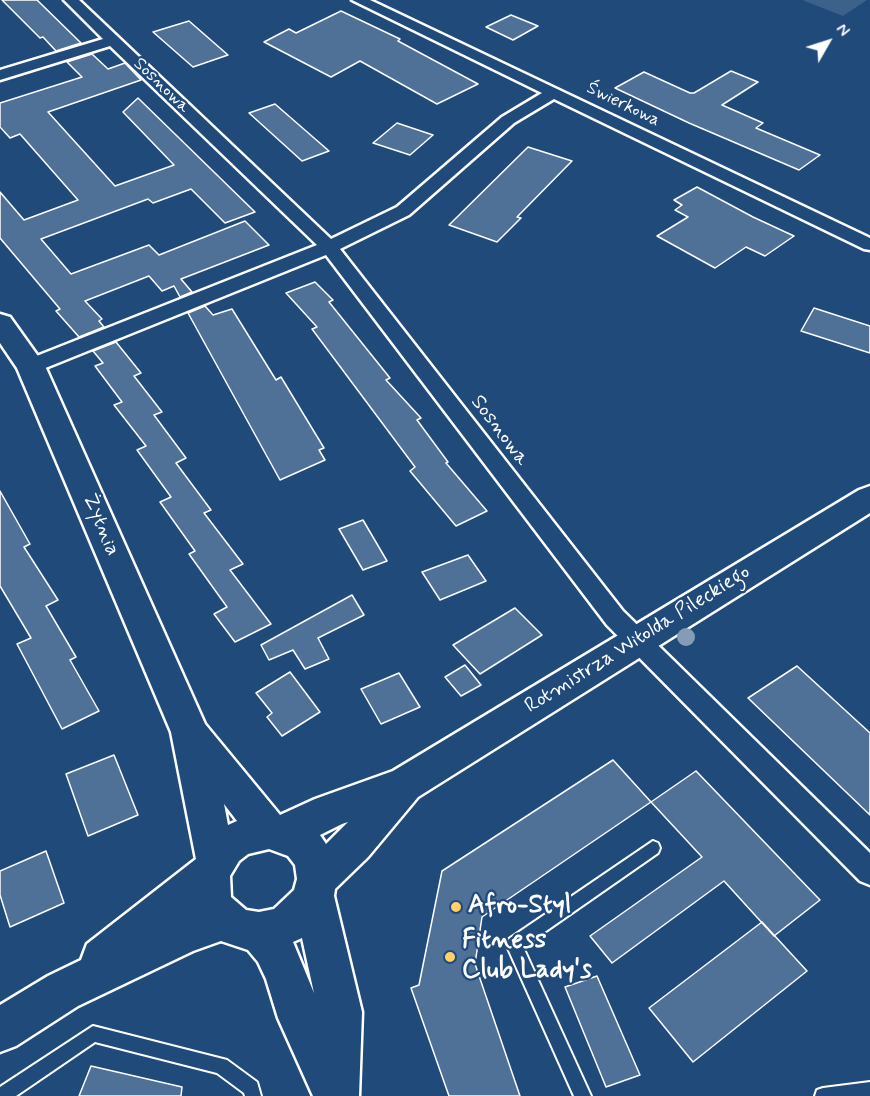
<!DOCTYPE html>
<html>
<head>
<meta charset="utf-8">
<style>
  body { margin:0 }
  #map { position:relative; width:870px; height:1096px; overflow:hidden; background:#1f4a7a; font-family:Mynerve,sans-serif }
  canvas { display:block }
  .north { position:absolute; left:798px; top:12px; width:60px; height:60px; -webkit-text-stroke:4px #1f4a7a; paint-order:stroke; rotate:51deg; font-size:16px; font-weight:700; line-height:24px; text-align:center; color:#fff }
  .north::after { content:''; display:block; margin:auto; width:21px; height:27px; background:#fff; clip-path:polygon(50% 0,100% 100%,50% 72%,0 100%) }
</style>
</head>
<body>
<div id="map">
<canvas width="870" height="1096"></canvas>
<div class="north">N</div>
</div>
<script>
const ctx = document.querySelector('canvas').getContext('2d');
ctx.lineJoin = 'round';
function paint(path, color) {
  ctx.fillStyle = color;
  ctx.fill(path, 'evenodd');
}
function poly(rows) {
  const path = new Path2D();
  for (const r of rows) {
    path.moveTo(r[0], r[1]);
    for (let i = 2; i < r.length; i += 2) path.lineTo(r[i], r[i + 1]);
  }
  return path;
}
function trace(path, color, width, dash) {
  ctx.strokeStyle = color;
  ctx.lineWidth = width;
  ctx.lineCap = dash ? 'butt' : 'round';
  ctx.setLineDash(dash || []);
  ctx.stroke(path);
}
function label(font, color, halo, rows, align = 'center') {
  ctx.font = font + ' Mynerve,sans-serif';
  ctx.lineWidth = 4.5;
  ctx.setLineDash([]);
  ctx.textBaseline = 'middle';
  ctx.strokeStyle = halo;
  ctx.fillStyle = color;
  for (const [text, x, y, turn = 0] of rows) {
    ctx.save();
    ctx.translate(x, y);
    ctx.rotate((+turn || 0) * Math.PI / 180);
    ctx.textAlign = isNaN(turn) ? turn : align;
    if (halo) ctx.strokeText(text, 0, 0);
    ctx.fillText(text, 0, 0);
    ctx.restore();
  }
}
paint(poly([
  [802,0,867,0,843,16]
]), '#3c618b');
const building = poly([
  [2,0,37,0,81,43,56,51,43,37,40,38,2,0],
  [341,11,400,39,398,41,478,84,437,104,360,61,331,77,264,42,289,29,296,33,341,11],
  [511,15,538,26,513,40,486,27,511,15],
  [189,21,228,55,193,67,153,32,189,21],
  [92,54,108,69,125,63,141,80,48,112,115,186,174,165,123,112,138,98,255,212,225,223,191,189,153,203,148,199,41,239,71,274,149,245,159,255,245,221,269,245,181,279,192,292,180,297,174,286,162,291,149,276,85,301,102,319,99,321,104,327,79,337,56,311,60,309,0,238,0,192,24,220,78,200,20,134,10,138,0,127,0,103,82,77,67,62,92,54],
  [731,71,758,82,722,105,763,123,756,128,820,155,799,170,689,123,615,88,644,72,690,93,694,93,731,71],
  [275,104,329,151,302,161,249,113,275,104],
  [397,123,433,135,410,155,373,143,397,123],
  [528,147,572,161,517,217,521,218,497,242,449,225,528,147],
  [697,187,753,217,794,236,765,256,746,247,715,268,657,236,688,217,675,210,682,205,674,200,697,187],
  [315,282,333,300,329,302,390,378,386,380,421,418,417,420,448,462,446,463,487,511,456,526,410,471,415,467,312,329,317,327,286,293,315,282],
  [205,306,213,315,232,309,276,380,281,377,324,448,319,450,325,460,280,480,188,313,205,306],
  [814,308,870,326,870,353,801,331,814,308],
  [116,342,141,373,134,376,162,412,154,415,186,458,176,463,211,510,204,513,243,564,230,570,271,624,235,642,214,614,227,607,189,554,195,551,160,502,171,497,137,450,146,446,114,405,122,402,95,366,103,363,93,351,116,342],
  [0,491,30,544,24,547,58,600,46,606,76,657,70,660,99,711,62,729,17,644,31,638,0,586,0,491],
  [363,520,387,561,363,570,339,529,363,520],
  [468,555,486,581,440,600,422,572,468,555],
  [352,595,364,615,318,638,329,659,305,669,293,650,269,660,261,645,352,595],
  [515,608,542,635,480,674,453,645,515,608],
  [465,665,481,685,461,696,445,677,465,665],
  [797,666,870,733,870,815,748,698,797,666],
  [290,672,320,712,282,736,267,717,272,713,256,693,290,672],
  [399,673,420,707,381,724,361,689,399,673],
  [114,755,138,815,88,836,66,774,114,755],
  [613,760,651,802,482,917,475,964,520,1096,449,1096,411,988,419,985,442,871,613,760],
  [696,771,820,900,774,936,724,881,612,963,590,936,702,857,651,802,696,771],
  [46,851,64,903,10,927,0,895,0,871,46,851],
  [762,922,807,971,693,1062,649,1008,762,922],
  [597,976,640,1075,606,1087,565,987,597,976],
  [91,1066,182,1087,181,1096,79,1096,91,1066]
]);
paint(building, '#507197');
trace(building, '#fff', 1.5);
const lane = poly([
  [653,841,658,843,660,848,658,853,523,947,591,1096,574,1096,506,944,509,939,653,841],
  [93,1026,227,1060,257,1082,261,1096,245,1096,244,1093,217,1073,95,1042,16,1096,0,1096,0,1087,93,1026],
  [870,1082,870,1096,815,1096,817,1090,823,1088,870,1082]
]);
const street = poly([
  [64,0,79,0,331,239,397,207,502,117,542,93,352,0,370,0,870,238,870,250,864,249,554,99,514,123,409,215,340,249,623,611,870,853,870,885,860,881,607,625,326,255,38,371,24,371,21,366,24,361,317,245,110,46,0,80,0,70,103,39,64,0]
]);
const secondary = poly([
  [0,314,10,317,45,366,205,724,280,815,315,799,393,771,859,490,870,486,870,513,418,797,368,857,335,889,334,896,362,1012,359,1096,313,1096,278,1018,266,979,258,962,248,950,221,941,193,951,78,1006,16,1046,0,1052,0,1005,48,976,81,960,87,944,196,859,171,732,17,368,0,343,0,314],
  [224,804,237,821,228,825,224,804],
  [348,822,326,844,320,835,342,824,348,822],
  [269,849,288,856,295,865,297,879,294,890,274,909,259,912,246,910,231,897,230,876,239,861,248,854,269,849],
  [302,938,314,993,293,942,302,938]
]);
trace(lane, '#fff', 4);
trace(street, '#fff', 5);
trace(secondary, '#fff', 5);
paint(lane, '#1f4a7a');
paint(street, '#1f4a7a');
paint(secondary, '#1f4a7a');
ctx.fillStyle = '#859cb6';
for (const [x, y] of [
  [686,637]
]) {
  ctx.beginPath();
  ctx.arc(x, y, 9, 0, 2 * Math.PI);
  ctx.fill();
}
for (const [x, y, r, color] of [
  [456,907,6,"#ffd166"],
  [450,957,6,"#ffd166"]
]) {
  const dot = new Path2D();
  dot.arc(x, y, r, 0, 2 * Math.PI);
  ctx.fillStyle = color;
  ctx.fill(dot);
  trace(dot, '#1f4a7a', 2);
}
label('18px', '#fff', '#1f4a7a', [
  ["Sosnowa",161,86,44],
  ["Świerkowa",623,105,26]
]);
label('21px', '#fff', '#1f4a7a', [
  ["Sosnowa",499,431,53],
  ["Żytnia",100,525,67],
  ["Rotmistrza Witolda Pileckiego",638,640,-32]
]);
label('bold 26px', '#fff', '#1f4a7a', [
  ["Afro-Styl",468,907],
  ["Fitness",462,942],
  ["Club Lady's",462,972]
], 'left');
</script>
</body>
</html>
